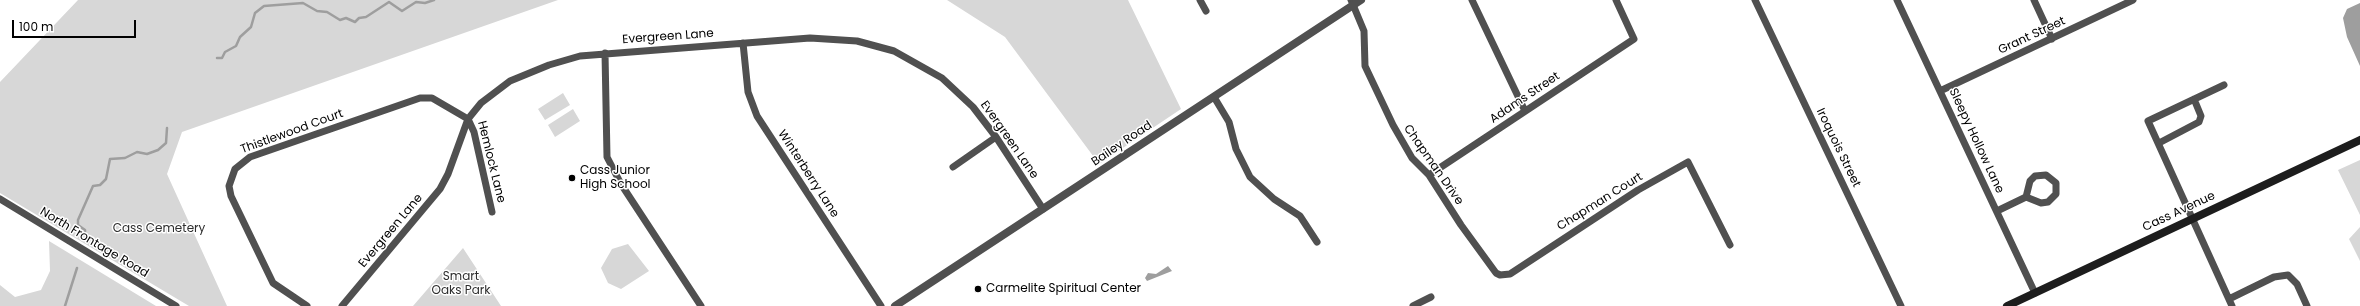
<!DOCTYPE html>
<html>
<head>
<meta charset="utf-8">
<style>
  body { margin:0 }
  #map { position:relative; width:2360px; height:306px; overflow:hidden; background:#fff; font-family:Poppins,sans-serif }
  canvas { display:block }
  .scale { position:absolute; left:12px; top:20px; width:124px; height:18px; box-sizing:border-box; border:2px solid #000; border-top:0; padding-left:5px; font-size:12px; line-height:14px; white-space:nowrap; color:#000; -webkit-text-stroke:3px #fff; paint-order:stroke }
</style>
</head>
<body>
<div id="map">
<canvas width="2360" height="306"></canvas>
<div class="scale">100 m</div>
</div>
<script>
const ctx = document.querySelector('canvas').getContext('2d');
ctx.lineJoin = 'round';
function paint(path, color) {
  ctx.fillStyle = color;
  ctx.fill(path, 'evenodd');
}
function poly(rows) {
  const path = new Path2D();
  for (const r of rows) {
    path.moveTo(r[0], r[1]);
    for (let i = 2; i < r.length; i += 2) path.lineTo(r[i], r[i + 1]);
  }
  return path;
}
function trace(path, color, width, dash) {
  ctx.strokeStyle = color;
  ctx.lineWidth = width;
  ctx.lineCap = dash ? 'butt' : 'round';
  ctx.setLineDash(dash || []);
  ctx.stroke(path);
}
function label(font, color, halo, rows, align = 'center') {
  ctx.font = font + ' Poppins,sans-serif';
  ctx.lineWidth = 3;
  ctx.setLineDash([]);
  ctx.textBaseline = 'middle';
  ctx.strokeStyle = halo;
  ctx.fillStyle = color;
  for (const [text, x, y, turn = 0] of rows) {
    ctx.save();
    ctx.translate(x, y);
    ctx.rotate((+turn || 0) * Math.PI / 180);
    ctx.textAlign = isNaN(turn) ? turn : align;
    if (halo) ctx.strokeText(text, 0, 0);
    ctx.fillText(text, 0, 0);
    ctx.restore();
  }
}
paint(poly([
  [78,0,558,0,182,132,167,174,227,306,189,306,0,193,0,82],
  [947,0,1128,0,1181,109,1099,164,1005,37],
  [563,93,570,105,545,120,538,109],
  [573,109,580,121,555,137,548,125],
  [2360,160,2360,215,2338,170],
  [2360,227,2360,261,2349,239],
  [49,241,156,306,0,306,0,285,15,297,41,290,50,271],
  [628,244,649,271,621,289,608,283,601,268,612,249],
  [463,248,501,306,413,306]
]), '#d7d7d7');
paint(poly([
  [2360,3,2360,66,2347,37,2343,18,2347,9],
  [1168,266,1172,271,1147,281,1145,278,1148,273,1156,274]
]), '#9e9e9e');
trace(poly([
  [217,58,222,58,225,52,236,46,240,37,251,27,255,13,264,6,303,3,317,11,327,12,340,20,346,18,355,22,359,18,366,17,389,2,402,11,416,2,425,3,434,0],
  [85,234,85,230,78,225,78,220,93,186,100,185,106,179,110,159,125,158,137,152,147,154,158,150,166,143,167,128],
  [65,306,77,268]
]), '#9e9e9e', 2.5);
trace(poly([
  [1200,0,1206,11],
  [1351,0,1364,31,1365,66,1393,125,1412,158,1429,175,1461,225,1496,273,1500,275,1510,274,1638,190,1688,162,1730,245],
  [1472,0,1525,111],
  [1755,0,1901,306],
  [1897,0,2035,293],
  [2034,0,2052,39],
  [743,43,748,92,757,116,881,306],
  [605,53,607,157,621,184,701,306],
  [2224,85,2148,121,2232,306],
  [1940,91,2133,0],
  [1214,97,1229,122,1236,149,1250,177,1274,199,1300,216,1317,242],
  [2159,143,2199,122,2201,116,2194,99],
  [953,167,996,137],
  [1429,175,1634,39,1616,0],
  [0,199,176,306],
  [1997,211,2026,197,2041,203,2048,202,2056,194,2056,183,2046,175,2035,176,2030,181,2026,197],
  [2229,299,2274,277,2288,275,2297,284,2307,306],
  [307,306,273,283,231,196,229,186,235,169,250,157,420,98,432,98,468,119,474,132,492,212],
  [342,306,440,189,448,174,468,119,481,103,510,81,549,65,580,56,810,38,857,41,894,51,942,78,973,107,996,137,1043,209],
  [1413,306,1431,297]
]), '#505050', 7);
trace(poly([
  [895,306,1361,0]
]), '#505050', 8);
trace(poly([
  [2007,306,2360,140]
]), '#1d1d1d', 8);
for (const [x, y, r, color] of [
  [572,178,4,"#000"],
  [978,289,4,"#000"]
]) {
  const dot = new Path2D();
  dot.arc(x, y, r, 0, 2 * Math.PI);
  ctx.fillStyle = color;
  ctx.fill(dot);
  trace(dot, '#fff', 1.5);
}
label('12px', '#000', '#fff', [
  ["Grant Street",2032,36,-25],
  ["Evergreen Lane",668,37,-4],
  ["Adams Street",1525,98,-34],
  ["Thistlewood Court",292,132,-20],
  ["Evergreen Lane",1009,140,55],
  ["Sleepy Hollow Lane",1976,141,65],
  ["Bailey Road",1122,144,-34],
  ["Iroquois Street",1838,148,64],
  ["Hemlock Lane",491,162,76],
  ["Chapman Drive",1433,165,55],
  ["Winterberry Lane",808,174,57],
  ["Chapman Court",1600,202,-32],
  ["Cass Avenue",2179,212,-25],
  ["Evergreen Lane",391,231,-50],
  ["North Frontage Road",94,243,31]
]);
label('12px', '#000', '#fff', [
  ["Cass Junior",580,171],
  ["High School",580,185],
  ["Carmelite Spiritual Center",986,289]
], 'left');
label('12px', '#2e2e2e', '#fff', [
  ["Cass Cemetery",159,229],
  ["Smart",461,277],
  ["Oaks Park",461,291]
]);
</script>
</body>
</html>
